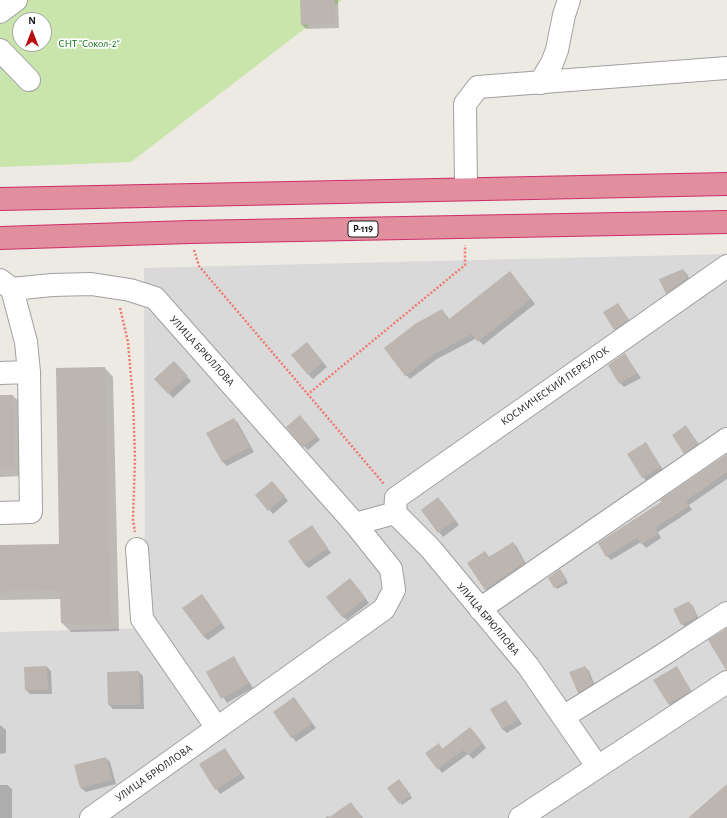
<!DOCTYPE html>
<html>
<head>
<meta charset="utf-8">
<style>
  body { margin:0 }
  #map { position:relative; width:727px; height:818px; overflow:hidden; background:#ede9e3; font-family:"Alegreya Sans",sans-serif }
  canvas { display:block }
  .north { position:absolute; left:12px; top:12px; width:40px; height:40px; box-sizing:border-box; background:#fff; border:1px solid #a4a4a4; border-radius:50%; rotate:0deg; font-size:11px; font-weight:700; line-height:16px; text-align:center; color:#1c1c1c }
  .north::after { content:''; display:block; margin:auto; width:14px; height:18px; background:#bd0c10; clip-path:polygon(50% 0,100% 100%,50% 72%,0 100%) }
</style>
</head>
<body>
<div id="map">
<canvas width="727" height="818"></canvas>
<div class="north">N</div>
</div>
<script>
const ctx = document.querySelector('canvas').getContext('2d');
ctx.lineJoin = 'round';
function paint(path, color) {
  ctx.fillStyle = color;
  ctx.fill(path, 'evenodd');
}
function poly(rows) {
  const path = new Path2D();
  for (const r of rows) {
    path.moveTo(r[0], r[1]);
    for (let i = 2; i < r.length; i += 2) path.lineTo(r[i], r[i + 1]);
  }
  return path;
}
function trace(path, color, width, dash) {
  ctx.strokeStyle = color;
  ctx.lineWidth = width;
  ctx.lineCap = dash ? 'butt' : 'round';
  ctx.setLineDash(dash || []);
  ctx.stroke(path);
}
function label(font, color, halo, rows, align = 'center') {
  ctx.font = font + ' "Alegreya Sans",sans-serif';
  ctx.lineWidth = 3.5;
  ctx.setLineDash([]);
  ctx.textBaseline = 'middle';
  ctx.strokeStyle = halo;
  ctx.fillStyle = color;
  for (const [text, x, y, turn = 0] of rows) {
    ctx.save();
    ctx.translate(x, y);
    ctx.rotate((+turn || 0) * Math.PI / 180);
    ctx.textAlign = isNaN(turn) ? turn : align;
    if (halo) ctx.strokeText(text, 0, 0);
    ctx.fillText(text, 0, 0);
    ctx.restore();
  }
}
paint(poly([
  [727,254,727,818,0,818,0,632,145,628,144,268]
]), '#dad9d9');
paint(poly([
  [0,0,342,0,131,162,0,167],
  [20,20,44,20,44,44,20,44]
]), '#c9e5ab');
paint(poly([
  [301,0,338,0,339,28,306,29,302,25],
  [683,270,687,274,691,283,671,297,667,293],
  [514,277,535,304,483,345,477,338,437,359,410,379,406,375,442,310,450,320],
  [618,305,632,324,619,333,615,329],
  [311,348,327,367,313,379,308,374],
  [625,355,641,378,624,387,620,383],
  [174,362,191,381,173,398,156,379],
  [105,368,113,377,119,631,71,632,62,623,62,599,0,600,0,546,60,545],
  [0,396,13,396,22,404,23,476,0,477],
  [234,419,238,423,254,452,227,466,223,462,208,433],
  [305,421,320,440,308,450,304,446],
  [686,427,702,448,689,457,684,453],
  [646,444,664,471,647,482,643,477],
  [727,455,727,479,689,505,692,510,658,532,661,538,646,548,641,542,611,560,607,556,663,503],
  [276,486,288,501,273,514,256,495],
  [442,502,459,525,443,537,422,510],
  [311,526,331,553,309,568,304,564],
  [513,543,517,547,528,568,490,594,485,589,485,552,489,557],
  [562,572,568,583,557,589,549,578],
  [354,584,369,603,347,620,342,616],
  [206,600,225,628,208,640,203,636],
  [688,602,693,606,700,622,686,628,682,624],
  [233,657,253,688,227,703,207,672],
  [47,667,51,671,52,694,30,694,26,690],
  [585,667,589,671,596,688,583,697,579,693],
  [677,668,694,695,673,708,668,703],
  [139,672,143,676,144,709,113,709,109,705],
  [294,698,316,728,296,742,292,737],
  [506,701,522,724,507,733,502,729],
  [0,725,6,730,6,753,0,754],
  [474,732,486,748,473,759,468,754,442,773,438,768,438,744,443,749],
  [225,749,245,778,220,794,200,764],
  [106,758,110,762,116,784,86,792,81,788],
  [400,782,412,798,402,805,388,788],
  [0,785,7,785,12,789,12,818,0,818],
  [351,803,363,818,325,818,328,816,330,818]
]), '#0003');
paint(poly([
  [300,0,335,0,335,24,301,25],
  [683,269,687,278,666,294,659,279],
  [510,271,531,299,478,342,472,334,433,355,405,376,384,348,415,324,442,309,448,320],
  [618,303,629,320,614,330,603,312],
  [307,342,323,362,308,375,291,355],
  [625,353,637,373,619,384,608,365],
  [174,361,188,376,168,394,154,379],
  [105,367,111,623,61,623,60,590,0,591,0,545,59,544,56,368],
  [0,395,13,395,15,468,0,468],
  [300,415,317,436,303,447,286,427],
  [234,418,250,447,222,462,206,433],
  [686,425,698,444,684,454,672,435],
  [646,442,661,467,642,478,627,454],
  [727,454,727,472,686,501,689,506,655,528,658,534,641,544,637,538,606,557,598,543,661,502,660,500],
  [272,481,285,496,268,511,255,495],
  [438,497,455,520,438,533,421,510],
  [312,525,328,548,304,564,288,541],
  [513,542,524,563,485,590,467,563,485,551,489,557],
  [560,569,567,580,554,588,548,578],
  [350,578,366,598,342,617,326,597],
  [202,594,222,623,203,636,182,608],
  [689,601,697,617,681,625,673,609],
  [727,628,727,670,726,670,708,640],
  [234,656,249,683,221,699,206,672],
  [47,666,48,690,25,690,24,667],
  [585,666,593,684,578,693,569,672],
  [677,666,691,691,668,704,653,680],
  [139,671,140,705,108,705,107,672],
  [294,697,312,723,291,738,273,712],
  [506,700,518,720,502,729,490,709],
  [470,727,483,743,468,755,464,750,437,769,425,753,439,743,442,749],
  [225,748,241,774,215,790,199,764],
  [106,757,112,780,80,788,74,765],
  [399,779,411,795,399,804,387,788],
  [727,784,727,818,688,818],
  [351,802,362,818,328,818]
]), '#bdb5af');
const minor = poly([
  [0,12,16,0],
  [0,50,29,80],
  [540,83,552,63,557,50,564,15,569,0],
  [466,189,465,104,478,87,727,68],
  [0,280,12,289,52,285,91,284,130,290,155,298,355,524,395,513,430,548,528,666,597,766],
  [0,373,29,372,26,342,12,289],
  [0,513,31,512,29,372],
  [395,513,396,498,727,266],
  [137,549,142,619,217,728],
  [480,609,727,439],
  [563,717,661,656,727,613],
  [91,818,384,609,394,590,391,569,355,524],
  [520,818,727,682]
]);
const highway = poly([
  [0,199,727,184],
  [0,238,190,232,727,222]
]);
trace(minor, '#a0a0a0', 24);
trace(highway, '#cd2e68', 24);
trace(poly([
  [194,250,199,266,384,484],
  [120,308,128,342,133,400,135,458,133,520,135,532],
  [307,395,465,265,465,245]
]), '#f17a70', 2.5, [2, 2]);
trace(minor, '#fff', 22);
trace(highway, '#e18e9f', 22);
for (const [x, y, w] of [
  [363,229,30]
]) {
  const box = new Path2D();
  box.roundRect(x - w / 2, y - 8, w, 16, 3);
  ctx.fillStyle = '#fff';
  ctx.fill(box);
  trace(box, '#1c1c1c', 1);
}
label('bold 10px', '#1c1c1c', null, [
  ["Р-119",363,229]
]);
label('11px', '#127317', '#fff', [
  ["СНТ \"Сокол-2\"",89,44]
]);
label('11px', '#1c1c1c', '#fff', [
  ["УЛИЦА БРЮЛЛОВА",202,351,48],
  ["КОСМИЧЕСКИЙ ПЕРЕУЛОК",555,386,-35],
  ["УЛИЦА БРЮЛЛОВА",488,619,50],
  ["УЛИЦА БРЮЛЛОВА",154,773,-35]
]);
</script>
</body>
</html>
